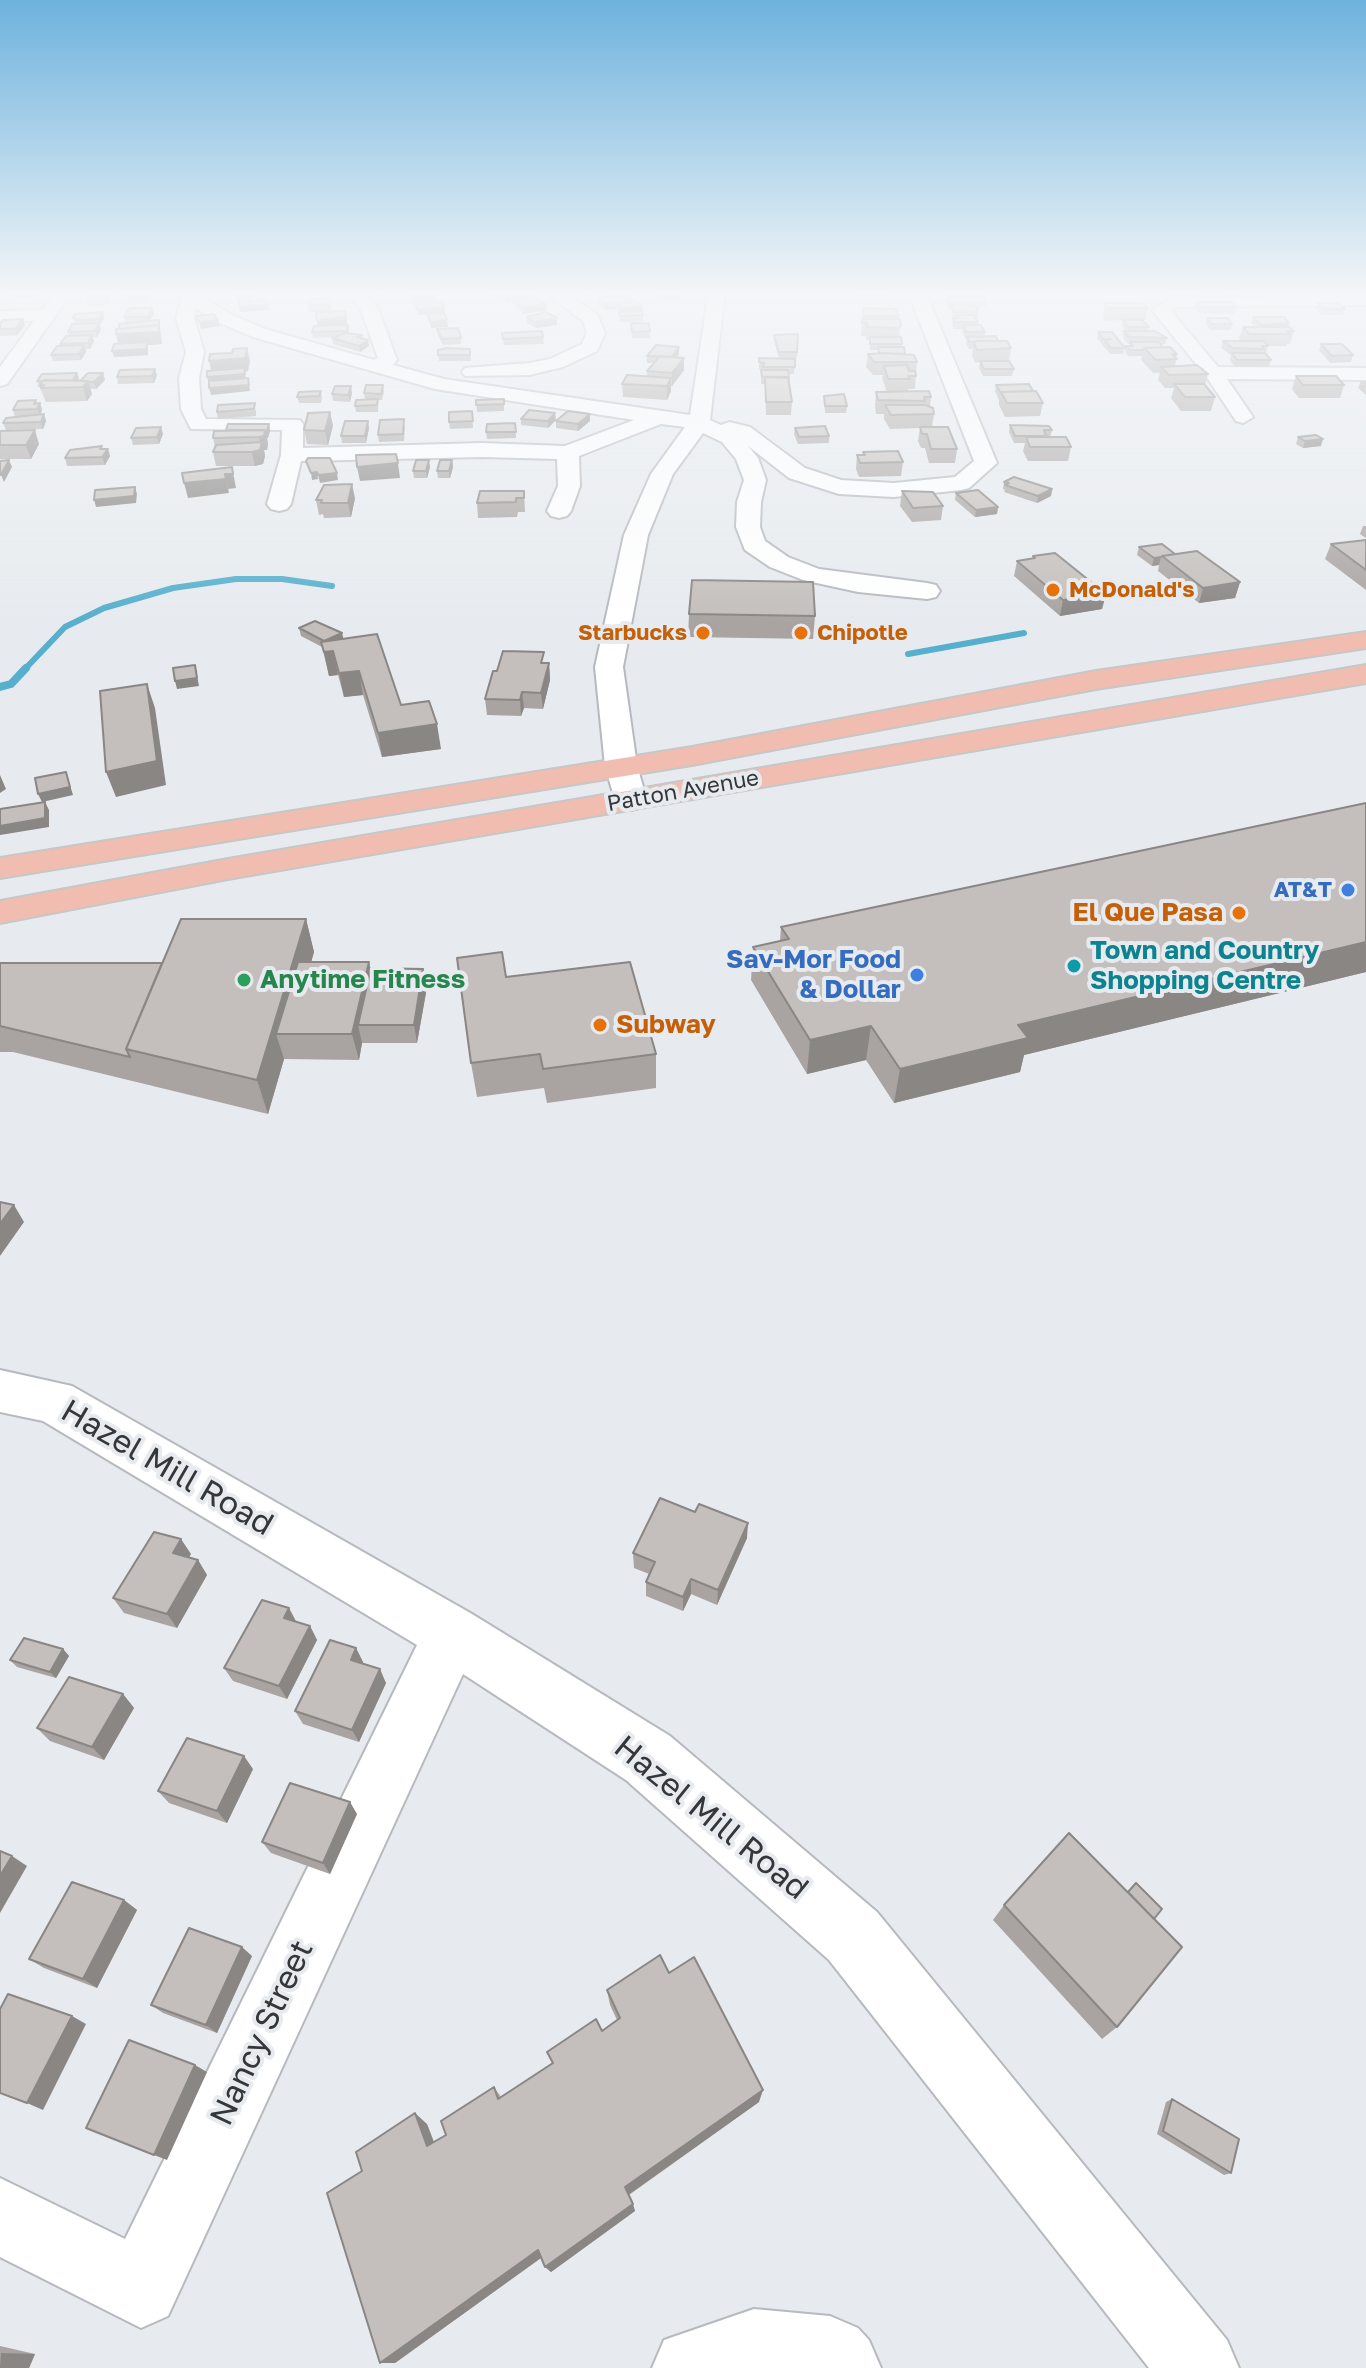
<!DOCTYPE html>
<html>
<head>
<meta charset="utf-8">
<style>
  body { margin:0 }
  canvas { display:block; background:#e7ebef }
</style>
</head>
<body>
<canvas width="1366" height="2368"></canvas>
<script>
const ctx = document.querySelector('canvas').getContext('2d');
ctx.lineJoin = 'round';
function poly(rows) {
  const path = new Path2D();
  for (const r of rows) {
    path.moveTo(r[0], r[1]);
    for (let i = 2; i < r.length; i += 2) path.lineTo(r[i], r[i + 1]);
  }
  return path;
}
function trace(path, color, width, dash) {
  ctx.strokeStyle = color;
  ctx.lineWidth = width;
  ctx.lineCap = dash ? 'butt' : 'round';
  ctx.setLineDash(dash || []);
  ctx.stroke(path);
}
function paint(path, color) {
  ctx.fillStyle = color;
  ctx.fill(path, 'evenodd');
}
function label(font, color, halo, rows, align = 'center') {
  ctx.font = font + ' "Golos Text",sans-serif';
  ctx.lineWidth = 8;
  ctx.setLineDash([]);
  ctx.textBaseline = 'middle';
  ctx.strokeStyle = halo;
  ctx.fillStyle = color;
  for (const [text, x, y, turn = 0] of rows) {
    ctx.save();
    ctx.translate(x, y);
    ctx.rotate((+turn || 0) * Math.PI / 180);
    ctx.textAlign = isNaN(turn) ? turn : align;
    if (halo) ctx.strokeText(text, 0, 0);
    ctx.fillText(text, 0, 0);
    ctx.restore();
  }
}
trace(poly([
  [908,654,1024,633],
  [24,670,65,627,104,608,173,588,236,579,282,579,332,586]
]), '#56afcc', 6);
trace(poly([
  [0,687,11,684,26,668]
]), '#56afcc', 8);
const minor = poly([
  [56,291,73,291,7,384,0,386,0,367,34,321,0,321,0,311,42,310,56,291],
  [174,291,194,291,230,314,265,329,374,360,378,358,361,310,347,291,364,291,378,309,397,360,393,365,444,379,690,415,709,291,725,291,710,420,721,425,729,422,750,427,805,468,841,480,894,483,955,477,974,461,910,297,916,291,935,291,928,298,997,463,969,488,961,490,894,497,839,494,789,478,748,446,758,458,766,480,761,502,760,527,765,541,788,557,819,569,927,583,936,585,940,591,936,597,927,599,858,592,803,580,770,567,745,550,736,527,737,502,744,480,736,459,722,442,703,433,673,474,648,535,623,667,637,766,647,800,642,807,631,810,620,807,615,800,605,766,595,667,624,535,651,474,685,427,661,424,579,456,580,486,571,511,567,516,559,518,551,516,547,511,558,486,557,459,482,457,301,461,291,504,287,509,279,511,271,509,267,504,281,455,282,430,191,429,181,409,179,378,186,352,176,318,182,298,174,291],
  [196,308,218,322,253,337,435,389,634,420,565,446,482,443,303,448,303,424,300,420,206,419,201,409,199,378,204,352,194,318,196,308],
  [543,291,563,291,597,314,605,333,597,351,563,367,529,375,465,376,462,372,465,368,529,363,550,359,582,344,587,333,583,321,543,291],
  [1265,291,1366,295,1366,305,1178,307,1171,311,1218,367,1366,368,1366,380,1227,379,1253,417,1243,423,1236,421,1206,376,1152,310,1175,297,1263,298,1265,291],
  [0,1370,72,1386,472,1614,670,1736,877,1912,1227,2340,1239,2368,1149,2368,829,1960,626,1780,463,1674,168,2316,141,2328,0,2257,0,2178,125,2239,417,1645,43,1421,0,1412,0,1370],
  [754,2309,830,2316,858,2328,869,2340,881,2368,652,2368,664,2340,754,2309]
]);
const major = poly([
  [1366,632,1366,648,1096,689,692,765,0,878,0,858,692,747,1096,671,1366,632],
  [1366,665,1366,683,228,879,0,923,0,901,228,859,1366,665]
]);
trace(minor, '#b6b9be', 4);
trace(major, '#c6c7c7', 4);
paint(minor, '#fff');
paint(major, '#f1bdb0');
paint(poly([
  [38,291,32,298,13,298,11,292],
  [492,291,534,291,534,297,507,303,493,298],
  [577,291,608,291,608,293,586,296],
  [655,291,678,291,681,299,664,301,655,296],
  [862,291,889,291,888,297,862,297],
  [950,291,978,291,978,296,987,300,986,306,982,306,981,309,977,309,978,312,978,318,976,318,978,325,985,332,985,336,998,341,1011,348,1009,361,1014,369,1012,376,983,376,979,368,980,362,975,363,972,356,973,349,969,349,966,343,967,338,965,338,962,331,962,329,954,329,952,324,953,318,951,309,948,309,947,304,947,298,951,297],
  [1172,291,1208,291,1207,294,1188,296],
  [110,292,111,298,108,305,89,306,87,300],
  [254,292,255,295,253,301,269,310,240,312,239,303,237,303,236,297],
  [152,294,147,304,129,302,127,296],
  [597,298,633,302,643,312,642,313,643,321,620,322,619,312,616,309,606,310,597,304],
  [515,302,546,304,547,310,523,314,516,308],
  [1196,302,1236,307,1234,314,1200,313,1195,308],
  [1105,303,1148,308,1145,320,1143,320,1149,327,1148,331,1167,338,1165,344,1161,344,1163,347,1177,354,1175,366,1208,374,1205,386,1215,397,1211,411,1181,411,1171,398,1174,388,1165,388,1158,380,1160,373,1153,373,1141,360,1142,356,1128,356,1125,352,1126,346,1129,346,1130,344,1128,344,1123,338,1124,331,1126,331,1122,326,1123,320,1105,321,1103,315],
  [1318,303,1345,309,1343,315,1321,315,1316,309],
  [331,304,331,311,310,312,309,305],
  [152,308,154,314,149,321,160,326,162,344,148,345,148,355,114,357,118,344,116,334,119,329,126,323,124,317],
  [863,308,899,316,900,337,902,344,902,347,905,354,917,362,915,389,908,389,908,391,931,397,930,407,934,414,932,427,957,449,955,463,929,463,925,448,921,448,918,441,920,428,890,429,884,419,884,414,876,414,875,406,876,392,887,392,882,378,883,375,873,375,866,367,868,354,878,353,878,350,870,350,869,340,866,340,866,336,861,336],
  [345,311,347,324,330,326,348,325,349,334,362,335,363,338,368,340,369,346,360,352,333,344,332,338,333,337,313,338,312,332,318,326],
  [535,314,557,325,536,328,527,323,527,317,536,315],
  [1253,317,1289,323,1288,327,1294,331,1290,344,1287,344,1286,346,1268,346,1266,353,1263,353,1271,360,1269,367,1235,367,1230,360,1231,355,1221,348,1223,341,1241,341,1239,339,1243,327,1255,327,1251,323],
  [73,318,104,318,100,325,101,330,97,337,93,337,94,341,90,349,86,349,86,352,81,360,53,361,51,355,61,346,60,344,69,336,68,332,75,324],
  [1207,318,1232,324,1231,330,1210,330,1206,324],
  [0,323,25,325,17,335,0,336],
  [631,323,649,323,650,338,632,338],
  [437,329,461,338,461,344,443,345,438,336],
  [1098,332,1125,348,1123,354,1110,354,1097,338],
  [502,333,543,337,544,344,504,345],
  [798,334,797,358,779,358,774,341,774,335],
  [1321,344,1353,355,1351,362,1330,363,1319,350],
  [679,347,679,354,676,357,684,370,672,386,671,386,671,391,667,400,623,397,622,384,647,376,647,371,654,363,647,363,647,356],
  [470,349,471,361,439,361,438,350],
  [759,358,795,359,794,374,789,374,792,402,791,415,766,415,765,384,761,384,761,370,763,369,759,369],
  [103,373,105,380,96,389,90,389,92,394,87,401,46,402,37,381,79,379,78,381],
  [157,375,154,383,118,384,117,377],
  [1296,376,1344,385,1340,398,1299,398,1292,389],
  [1361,381,1366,381,1366,395,1358,388],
  [383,385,384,392,382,400,378,400,378,412,356,412,355,406,365,399,364,393],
  [996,385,1033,391,1043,403,1040,416,1005,417,999,405,999,400,995,391],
  [321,391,322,398,321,403,299,403,297,397],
  [352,393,350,402,333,401,332,394],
  [824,396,847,406,846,413,825,413],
  [504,399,504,411,477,412,476,400],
  [36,400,37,404,40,403,42,410,40,415,44,414,46,421,43,429,6,430,3,423,15,417,13,410],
  [256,410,256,416,218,419,217,412],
  [472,411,473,428,450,429,449,422],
  [521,419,556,420,548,428,521,425],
  [556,421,590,421,578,431,556,428],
  [515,423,516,438,487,439,486,432],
  [269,424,270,431,268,438,267,438,268,444,267,450,264,450,265,456,263,464,255,466,216,466,213,452,215,447,213,438,226,430],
  [333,425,328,445,307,444,304,430],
  [1010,425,1052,430,1050,437,1071,447,1068,461,1028,461,1023,451,1025,443,1014,443,1009,432],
  [405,426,404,441,379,442,378,435],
  [161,427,163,434,159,444,133,445,131,438],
  [369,428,366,443,342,443,341,436],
  [795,428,829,436,829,443,798,444,794,434],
  [0,431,39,444,31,459,0,459],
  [1298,437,1321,446,1303,448,1296,444],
  [102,449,110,456,105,465,67,466,65,458],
  [863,452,903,462,901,476,859,477,856,469,857,455,863,455],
  [452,460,453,467,450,478,438,478,437,471],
  [430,467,427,478,414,478,413,471],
  [1004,482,1052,489,1051,496,1037,503,1004,492,1005,490,1003,489],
  [524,491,525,512,518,512,517,517,478,518,477,503],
  [902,491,943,506,941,520,912,522,900,506],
  [956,493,998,507,997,514,975,517,955,500],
  [355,498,351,517,324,518,323,514,319,515,316,500],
  [1363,526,1366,526,1366,538,1360,534],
  [1366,540,1366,590,1325,559,1331,544],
  [1139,547,1175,554,1240,582,1235,598,1199,603,1158,571,1159,565,1152,566,1137,555],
  [1033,556,1106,594,1102,609,1060,616,1014,576,1017,561,1032,558],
  [689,614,815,616,813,639,688,637],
  [299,628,343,639,401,705,441,749,382,757,363,695,344,697,338,675,329,676,322,647,301,636],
  [545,663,549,663,550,680,543,709,524,708,521,716,487,715,485,699],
  [1366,803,1366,972,1024,1055,1020,1072,894,1103,866,1060,807,1074,751,980,753,947,780,941,781,927],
  [306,919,314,952,311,962,371,970,427,987,417,1043,362,1043,359,1060,284,1059,268,1114,13,1052,0,1052,0,963,162,963],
  [506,977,656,1054,656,1088,547,1103,544,1088,477,1097,471,1063],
  [747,1538,717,1605,691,1594,683,1611,646,1596,646,1582,649,1574,634,1568,633,1553],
  [191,1554,189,1557,198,1560,207,1575,177,1628,124,1613,113,1598],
  [296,1622,310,1626,317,1640,287,1699,233,1681,224,1668],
  [356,1648,363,1662,362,1664,386,1683,359,1742,303,1724,295,1711],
  [63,1649,69,1656,56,1678,17,1667,10,1660],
  [123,1694,134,1708,104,1760,50,1741,37,1728],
  [253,1769,227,1823,169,1803,158,1791],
  [357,1814,330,1874,271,1853,262,1842],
  [124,1900,137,1910,97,1988,44,1968,29,1959],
  [1004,1905,1154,1919,1117,2027,1102,2039,993,1920],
  [252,1956,217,2033,163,2013,151,2005],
  [669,1973,759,2102,629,2195,635,2211,551,2272,545,2267,541,2258,395,2363,362,2171,427,2124,434,2142,446,2135,494,2087,501,2097,552,2063,547,2052,602,2031,617,2020,610,2005,607,1990],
  [1172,2099,1231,2173,1224,2175,1157,2134,1166,2102],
  [0,2346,35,2354,29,2368,0,2368]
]), '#a9a4a2');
paint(poly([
  [30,291,38,291,32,298],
  [149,291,152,291,152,294,147,304,146,298],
  [379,291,404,291,404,293,379,296],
  [534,291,534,297,507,303,506,292],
  [586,291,608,291,608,293,586,296],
  [1189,291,1208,291,1207,294,1188,296],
  [110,292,111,298,108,305,106,299],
  [681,293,681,299,664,301,664,295],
  [436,295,437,301,412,303,411,297],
  [633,300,633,306,616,304,616,309,606,310,605,304],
  [268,304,269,310,240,312,239,306],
  [546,304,547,310,523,314,522,307],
  [643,306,643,312,622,315,622,309],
  [444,307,445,313,418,315,417,309],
  [152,308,154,314,148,323,147,317],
  [103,312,104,318,100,325,98,319],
  [346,317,347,324,318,327,317,321],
  [557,318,557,325,536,328,535,322],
  [23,319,25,325,17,335,15,329],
  [159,320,162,344,148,345,148,355,114,357,112,351,119,347,116,334],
  [218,320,220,326,201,329,199,322],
  [447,320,448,327,431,328,430,322],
  [99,323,101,330,97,337,95,331],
  [1289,323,1288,329,1259,331,1261,325],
  [92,335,94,341,90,349,88,343],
  [368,340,369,346,360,352,359,346],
  [84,345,86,352,81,360,79,354],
  [679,347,679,354,670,364,670,358],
  [247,348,250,361,248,371,245,372,246,381,209,384,207,377,212,374,209,361],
  [684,358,684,370,672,386,672,373],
  [155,369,157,375,154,383,152,376],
  [77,373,79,379,75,387,73,380],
  [103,373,105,380,96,389,94,382],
  [248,378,250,391,211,395,209,388],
  [671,378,671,391,667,400,667,386],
  [88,381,92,394,87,401,83,387],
  [351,386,352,393,350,402,348,395],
  [40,403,42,410,40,416,37,409],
  [330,412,333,425,328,445,325,431],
  [555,413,556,420,548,428,548,421],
  [44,414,46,421,43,429,41,422],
  [590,414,590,421,578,431,578,424],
  [368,421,369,428,366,443,365,436],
  [269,424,270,431,268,438,267,438,268,444,267,450,264,450,265,456,263,464,255,466,252,452,261,447,259,437],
  [161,427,163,434,159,444,157,437],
  [35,430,39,444,31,459,26,445],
  [1323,439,1321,446,1303,448,1305,441],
  [108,449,110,456,105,465,102,457],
  [9,460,12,467,4,482,1,475],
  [429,460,430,467,427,478,426,471],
  [452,460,453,467,450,478,449,471],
  [398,463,400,478,360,481,357,467],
  [232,467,236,488,228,489,225,474],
  [317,472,318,479,312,480,311,473],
  [337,473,338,480,320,483,318,475],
  [226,479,229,493,188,498,184,483],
  [352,484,355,498,351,517,348,503],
  [135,487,137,494,136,503,96,507,94,500],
  [1052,489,1051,496,1037,503,1038,496],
  [998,507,997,514,975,517,976,510],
  [1161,557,1159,565,1152,566,1154,558],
  [1240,582,1235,598,1199,603,1203,588],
  [1106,594,1102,609,1060,616,1063,600],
  [342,633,344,641,324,641],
  [333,651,338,675,329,676,324,652],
  [549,663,550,680,543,709,541,693],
  [195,665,199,686,177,689,175,681],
  [359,671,363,695,344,697,339,673],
  [147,684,155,708,166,785,116,797,106,772],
  [522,692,524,708,521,716,520,700],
  [437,724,441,749,382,757,378,733],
  [66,772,73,795,42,802,38,794],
  [0,775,6,789,0,793],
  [45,802,49,810,49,827,0,835,0,826],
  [306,919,314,952,291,1034,276,1034,284,1059,268,1114,257,1080],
  [1366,942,1366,972,1024,1055,1020,1072,894,1103,900,1069,1018,1025],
  [369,962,375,988,358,1025,362,1043,359,1060,352,1034],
  [423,969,427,987,417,1043,414,1025],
  [871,1026,866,1060,807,1074,810,1040],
  [14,1205,24,1222,0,1256,0,1224],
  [748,1523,747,1538,717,1605,718,1590],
  [181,1539,191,1554,183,1568,173,1553],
  [198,1560,207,1575,177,1628,167,1614],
  [691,1579,691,1594,683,1611,683,1597],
  [289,1608,297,1623,284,1618],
  [310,1626,317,1640,287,1699,279,1686],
  [356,1648,363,1662,358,1674,351,1660],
  [63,1649,69,1656,56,1678,50,1672],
  [380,1669,386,1683,359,1742,352,1730],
  [123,1694,134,1708,104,1760,92,1747],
  [244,1756,253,1769,227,1823,217,1811],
  [350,1802,357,1814,330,1874,323,1863],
  [12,1856,27,1866,0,1913,0,1876],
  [124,1900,137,1910,97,1988,83,1979],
  [242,1947,252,1956,217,2033,206,2025],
  [72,2016,86,2024,43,2110,27,2103],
  [195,2065,207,2072,167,2160,154,2155],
  [763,2090,759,2102,628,2195,625,2187],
  [415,2113,427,2124,439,2156,427,2146],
  [633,2204,635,2211,551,2272,545,2267],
  [538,2250,545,2255,395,2363,380,2363],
  [1,2353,35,2354,29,2368,0,2368]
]), '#898684');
const building = poly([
  [130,291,149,291,146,298,127,296,130,291],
  [238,291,253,291,251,296,236,297,238,291],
  [421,291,433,291,436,295,411,297,408,292,421,291],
  [657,291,678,291,681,293,664,295,657,291],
  [952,291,978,291,979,292,952,292,952,291],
  [110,292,106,299,87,300,91,294,110,292],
  [625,295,633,300,605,304,597,298,625,295],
  [951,296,985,296,987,300,981,300,982,303,949,303,947,298,951,296],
  [330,298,330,305,309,305,310,299,330,298],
  [539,299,546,304,522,307,515,302,539,299],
  [267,300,268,304,239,306,239,302,267,300],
  [442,302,444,307,417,309,415,304,442,302],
  [637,302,643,306,622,309,616,304,637,302],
  [1196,302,1231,302,1236,307,1201,307,1196,302],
  [1105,303,1141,303,1148,308,1107,308,1105,303],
  [1318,303,1338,303,1345,309,1323,309,1318,303],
  [951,305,975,305,978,312,954,312,951,305],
  [130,308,152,308,147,317,124,317,130,308],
  [863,308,895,309,899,316,864,316,863,308],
  [345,311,346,317,317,321,316,312,345,311],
  [641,311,643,315,620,316,619,312,641,311],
  [103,312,98,319,77,320,73,318,75,314,103,312],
  [546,312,557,318,535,322,527,317,546,312],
  [444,313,447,320,430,322,427,314,444,313],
  [214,314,218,320,199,322,196,316,214,314],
  [957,315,974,315,978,322,955,322,953,318,958,318,957,315],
  [1253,317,1284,317,1289,323,1261,325,1253,317],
  [1207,318,1228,318,1232,324,1212,324,1207,318],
  [23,319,15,329,0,329,0,323,3,320,23,319],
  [862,319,900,319,901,325,899,328,867,327,867,323,862,323,862,319],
  [159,320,159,326,159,325,119,329,119,324,159,320],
  [1123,320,1142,320,1149,327,1129,327,1123,320],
  [99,323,95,331,68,332,72,324,99,323],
  [631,323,649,323,650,331,632,332,631,323],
  [159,325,159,332,116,334,116,329,159,325],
  [348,325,347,331,312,332,314,326,348,325],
  [963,325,981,325,985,332,966,332,963,325],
  [1243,327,1289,327,1294,331,1287,331,1290,334,1249,334,1243,327],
  [458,328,461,338,442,339,437,329,458,328],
  [542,331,543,337,503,339,502,333,542,331],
  [1124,331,1155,331,1167,338,1129,337,1124,331],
  [1098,332,1112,332,1125,348,1111,348,1105,341,1111,339,1103,339,1098,332],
  [346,333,362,335,357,337,368,340,359,346,332,338,346,333],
  [798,334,797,352,779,352,774,335,798,334],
  [92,335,88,343,60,344,66,336,92,335],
  [996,336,998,341,976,341,974,342,970,342,967,337,996,336],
  [870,337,901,337,902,344,870,344,870,337],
  [976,341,1007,341,1011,348,977,350,974,343,976,341],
  [1223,341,1264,341,1268,346,1262,346,1264,349,1233,348,1223,341],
  [147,342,146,349,112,351,114,344,147,342],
  [1130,342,1159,342,1163,347,1144,348,1144,350,1130,350,1126,346,1133,346,1130,342],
  [1321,344,1342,344,1353,355,1332,356,1321,344],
  [84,345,79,354,51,355,57,346,84,345],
  [656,345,679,347,672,357,647,356,656,345],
  [878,347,904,347,905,354,879,353,878,347],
  [1170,347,1177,354,1172,354,1177,359,1156,360,1144,348,1170,347],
  [247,348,245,358,209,361,210,354,232,353,233,349,247,348],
  [447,348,470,349,470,355,438,355,438,350,447,348],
  [885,353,914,355,917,362,874,362,868,354,885,353],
  [1232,353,1265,353,1271,360,1237,360,1232,353],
  [660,356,684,358,672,373,647,371,660,356],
  [759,358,795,359,795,367,763,367,764,363,759,362,759,358],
  [980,361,1009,361,1014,369,984,369,980,361],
  [907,365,909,371,915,371,916,376,908,376,910,379,888,379,884,366,907,365],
  [1197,365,1208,374,1169,375,1161,367,1197,365],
  [244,368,245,374,207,377,207,371,244,368],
  [155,369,152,376,117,377,120,370,155,369],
  [761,370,788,370,789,378,762,377,761,370],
  [77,373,73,380,37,381,42,374,77,373],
  [88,373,103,373,94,382,80,381,88,373],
  [627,375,671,378,667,386,622,384,627,375],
  [1296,376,1336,376,1344,385,1303,385,1296,376],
  [765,377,788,377,792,402,766,402,765,377],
  [248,378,249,385,209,388,209,381,248,378],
  [44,380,88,381,83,387,41,388,44,385,39,386,44,380],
  [1029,384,1033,391,1001,392,1001,393,996,385,1029,384],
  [1174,384,1204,384,1215,397,1185,397,1174,384],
  [366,385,383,385,381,394,364,393,366,385],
  [335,386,351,386,348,395,332,394,335,386],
  [321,391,319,396,297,397,299,392,321,391],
  [929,391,931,397,924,397,925,401,878,400,876,392,929,391],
  [1036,391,1043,403,1007,403,1001,392,1036,391],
  [844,394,847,406,825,406,824,396,844,394],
  [378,399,377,405,355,406,356,400,378,399],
  [504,399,504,404,476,405,476,400,504,399],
  [36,400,34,404,40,403,37,409,13,410,18,401,36,400],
  [255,403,254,409,217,412,218,405,255,403],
  [885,405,925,405,933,408,934,414,891,415,885,405],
  [529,410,555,413,548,421,521,419,529,410],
  [472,411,473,421,449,422,449,412,472,411],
  [568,411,590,414,578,424,556,421,568,411],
  [330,412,325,431,304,430,308,413,330,412],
  [44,414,41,422,3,423,6,418,44,414],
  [404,419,403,434,378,435,380,420,404,419],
  [345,421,368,421,365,436,341,436,345,421],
  [515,423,516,432,486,432,487,424,515,423],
  [228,424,269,424,267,431,265,431,265,430,226,430,228,424],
  [1010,425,1049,426,1052,430,1044,430,1046,436,1015,436,1010,425],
  [825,426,829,436,799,437,795,428,825,426],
  [161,427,157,437,131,438,136,428,161,427],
  [920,427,948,427,957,449,931,449,927,434,922,434,920,427],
  [35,430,26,445,0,445,0,431,35,430],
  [265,430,264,436,259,437,213,438,214,431,265,430],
  [1316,435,1323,439,1305,441,1298,437,1316,435],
  [1026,437,1066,437,1071,447,1030,447,1026,437],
  [262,442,260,450,252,452,213,452,216,445,262,442],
  [102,446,100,449,108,449,102,457,65,458,70,450,102,446],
  [898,451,903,462,860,463,857,455,865,455,863,452,898,451],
  [396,454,398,463,357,467,356,455,396,454],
  [308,458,330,458,337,473,318,475,317,472,311,473,306,461,308,458],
  [9,460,1,475,0,475,0,461,9,460],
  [416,460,429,460,426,471,413,471,416,460],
  [440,460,452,460,449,471,437,471,440,460],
  [232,467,233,474,225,474,226,479,184,483,182,473,232,467],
  [1014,477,1052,489,1038,496,1005,485,1009,483,1004,482,1014,477],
  [352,484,348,503,321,503,322,500,316,500,324,485,352,484],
  [135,487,134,496,94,500,95,490,135,487],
  [978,490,998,507,976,510,956,493,978,490],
  [480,491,524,491,524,498,516,498,516,502,477,503,480,491],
  [902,491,933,492,943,506,913,508,902,491],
  [1366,540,1366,570,1331,544,1366,540],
  [1162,544,1175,554,1162,556,1161,557,1154,558,1139,547,1162,544],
  [1197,551,1240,582,1203,588,1162,556,1197,551],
  [1055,553,1106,594,1063,600,1017,561,1035,558,1033,556,1055,553],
  [692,580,813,582,815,616,689,614,692,580],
  [315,621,342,633,324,641,299,628,315,621],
  [377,634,401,705,429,701,437,724,378,733,359,671,339,673,333,651,324,652,321,642,377,634],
  [503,651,544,652,541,663,549,663,541,693,522,692,520,700,485,699,493,671,497,671,503,651],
  [195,665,197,678,175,681,173,668,195,665],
  [147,684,157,761,106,772,100,691,147,684],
  [66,772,70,787,38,794,35,778,66,772],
  [45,802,45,818,0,826,0,809,45,802],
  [1366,803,1366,942,1018,1025,1028,1038,900,1069,871,1026,810,1040,753,947,789,939,781,927,1366,803],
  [181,919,306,919,257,1080,126,1049,181,919],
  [502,952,506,977,630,962,656,1054,543,1069,540,1054,471,1063,457,958,502,952],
  [298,962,369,962,352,1034,276,1034,298,962],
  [0,963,162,963,126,1049,130,1057,0,1026,0,963],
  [371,968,423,969,414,1025,358,1025,371,968],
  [0,1202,14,1205,0,1224,0,1202],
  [660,1498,695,1512,699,1504,748,1523,718,1590,691,1579,683,1597,646,1582,655,1562,633,1553,660,1498],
  [154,1532,181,1539,173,1553,198,1560,167,1614,113,1598,154,1532],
  [262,1600,289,1608,284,1618,310,1626,279,1686,224,1668,262,1600],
  [24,1638,63,1649,50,1672,10,1660,24,1638],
  [330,1640,356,1648,351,1660,380,1669,352,1730,295,1711,330,1640],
  [69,1677,123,1694,92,1747,37,1728,69,1677],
  [187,1738,244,1756,217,1811,158,1791,187,1738],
  [290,1783,350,1802,323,1863,262,1842,290,1783],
  [1069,1833,1182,1947,1117,2027,1004,1905,1069,1833],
  [0,1851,12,1856,0,1876,0,1851],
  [72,1882,124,1900,83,1979,29,1959,72,1882],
  [1136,1883,1162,1909,1154,1919,1128,1892,1136,1883],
  [189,1928,242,1947,206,2025,151,2005,189,1928],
  [660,1955,669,1973,694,1957,763,2090,625,2187,633,2204,545,2267,538,2250,380,2363,327,2193,362,2171,356,2152,415,2113,427,2146,446,2135,441,2121,494,2087,498,2099,553,2063,547,2052,596,2019,602,2031,620,2018,607,1990,660,1955],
  [8,1994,72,2016,27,2103,0,2093,0,2009,8,1994],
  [129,2040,195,2065,154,2155,86,2128,129,2040],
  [1172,2099,1239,2139,1231,2173,1163,2131,1172,2099]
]);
paint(building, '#c4bfbc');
trace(building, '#898684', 2);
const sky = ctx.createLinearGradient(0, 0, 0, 623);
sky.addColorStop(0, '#6db2dd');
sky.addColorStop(0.47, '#f4f6f8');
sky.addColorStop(1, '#f4f6f800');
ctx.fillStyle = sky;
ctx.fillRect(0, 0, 1366, 623);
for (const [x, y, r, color] of [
  [1053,590,8,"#e8710a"],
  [703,633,8,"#e8710a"],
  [801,633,8,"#e8710a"],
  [1348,890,8,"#3f7fe0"],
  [1239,913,8,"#e8710a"],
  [1074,966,8,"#0f9aa8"],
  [917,975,8,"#3f7fe0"],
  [244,980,8,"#2e9e5b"],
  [600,1025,8,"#e8710a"]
]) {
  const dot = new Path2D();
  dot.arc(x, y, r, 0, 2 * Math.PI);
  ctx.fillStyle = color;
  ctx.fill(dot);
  trace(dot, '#e7ebef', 3);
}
label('bold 22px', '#c56008', '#e7ebef', [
  ["McDonald's",1069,590],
  ["Starbucks",687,633,"right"],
  ["Chipotle",817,633]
], 'left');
label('22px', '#343638', '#e7ebef', [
  ["Patton Avenue",683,791,-10]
]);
label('bold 22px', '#366cbe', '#e7ebef', [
  ["AT&T",1332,890]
], 'right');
label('bold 26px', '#c56008', '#e7ebef', [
  ["El Que Pasa",1223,913],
  ["Subway",616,1025,"left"]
], 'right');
label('bold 26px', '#0d838f', '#e7ebef', [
  ["Town and Country",1090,951],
  ["Shopping Centre",1090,981]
], 'left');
label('bold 26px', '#366cbe', '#e7ebef', [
  ["Sav-Mor Food",901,960],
  ["& Dollar",901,990]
], 'right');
label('bold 26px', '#27864d', '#e7ebef', [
  ["Anytime Fitness",260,980]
], 'left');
label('32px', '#343638', '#e7ebef', [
  ["Hazel Mill Road",167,1468,30],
  ["Hazel Mill Road",711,1818,39],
  ["Nancy Street",262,2033,-65]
]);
</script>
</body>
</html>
